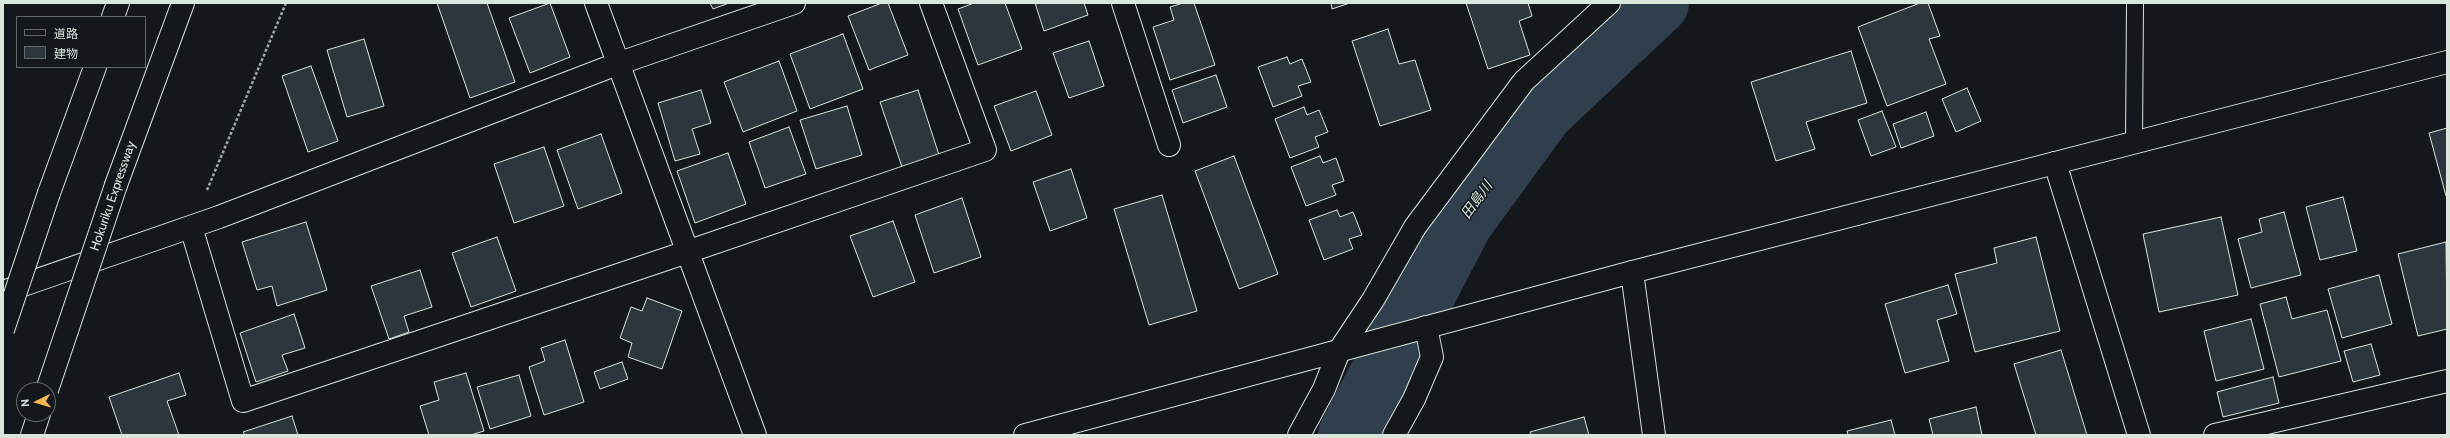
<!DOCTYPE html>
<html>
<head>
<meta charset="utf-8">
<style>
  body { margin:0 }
  #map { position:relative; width:2450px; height:438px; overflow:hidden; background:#14181c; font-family:Cabin,"Noto Sans JP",sans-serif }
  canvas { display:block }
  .frame { position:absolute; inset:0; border:4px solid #d8e6dc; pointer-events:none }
  .legend { position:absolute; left:16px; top:16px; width:130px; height:52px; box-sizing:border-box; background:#14181c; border:1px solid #626a69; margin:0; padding:5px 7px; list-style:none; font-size:12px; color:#d8e6dc }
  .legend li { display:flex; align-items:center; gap:8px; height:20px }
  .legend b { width:20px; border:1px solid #626a69 }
  .north { position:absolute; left:16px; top:382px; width:40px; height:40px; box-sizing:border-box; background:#14181c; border:1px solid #626a69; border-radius:50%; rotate:265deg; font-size:11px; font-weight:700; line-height:16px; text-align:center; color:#d8e6dc }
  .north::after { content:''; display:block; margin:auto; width:14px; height:18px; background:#ffb74d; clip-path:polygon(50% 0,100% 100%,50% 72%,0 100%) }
</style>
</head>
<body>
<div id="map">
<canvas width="2450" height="438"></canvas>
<div class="frame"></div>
<ul class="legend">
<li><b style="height:5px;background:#14181c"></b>道路</li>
<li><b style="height:11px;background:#2c363c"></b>建物</li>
</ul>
<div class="north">N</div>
</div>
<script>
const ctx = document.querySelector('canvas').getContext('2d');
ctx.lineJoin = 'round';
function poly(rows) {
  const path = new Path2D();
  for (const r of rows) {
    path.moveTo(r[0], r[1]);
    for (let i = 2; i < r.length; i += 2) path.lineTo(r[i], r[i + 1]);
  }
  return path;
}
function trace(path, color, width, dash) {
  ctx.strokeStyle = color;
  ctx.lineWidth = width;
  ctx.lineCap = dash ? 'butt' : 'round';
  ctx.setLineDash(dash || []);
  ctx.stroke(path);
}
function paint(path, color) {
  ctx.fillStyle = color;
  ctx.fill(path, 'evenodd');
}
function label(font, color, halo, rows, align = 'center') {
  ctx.font = font + ' Cabin,"Noto Sans JP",sans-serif';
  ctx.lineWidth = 3;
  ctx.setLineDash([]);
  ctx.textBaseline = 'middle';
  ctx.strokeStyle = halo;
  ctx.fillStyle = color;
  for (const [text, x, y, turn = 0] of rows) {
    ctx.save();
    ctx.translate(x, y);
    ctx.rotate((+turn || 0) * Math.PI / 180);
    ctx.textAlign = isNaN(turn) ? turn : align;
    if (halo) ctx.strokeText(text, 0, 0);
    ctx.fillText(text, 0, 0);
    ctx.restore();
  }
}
trace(poly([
  [1350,435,1461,222,1542,111,1657,3]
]), '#2f3f4d', 64);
const building = poly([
  [437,3,487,3,515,82,470,98,437,3],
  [550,3,570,57,530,73,509,18,550,3],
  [710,3,729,3,713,9,710,3],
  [882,3,888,3,908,55,869,70,848,16,882,3],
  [974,3,1005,3,1022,49,978,65,958,9,974,3],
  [1035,3,1084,3,1088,15,1044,31,1035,3],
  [1183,3,1194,3,1215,65,1170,80,1153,27,1174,20,1170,7,1183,3],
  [1331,3,1350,3,1332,9,1331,3],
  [1466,3,1528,3,1532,16,1519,21,1530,55,1488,69,1466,3],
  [1920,3,1928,3,1940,36,1929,39,1946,84,1887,106,1858,27,1920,3],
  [1388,29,1399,64,1415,60,1431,110,1380,126,1352,41,1388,29],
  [843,34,863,89,810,109,790,54,843,34],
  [364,39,384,106,347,117,327,50,364,39],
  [1089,41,1104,86,1069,98,1053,53,1089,41],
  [1851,51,1867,103,1806,122,1815,149,1776,161,1751,82,1851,51],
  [1287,57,1290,64,1302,59,1311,82,1298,86,1302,96,1273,107,1258,67,1287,57],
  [779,61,797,111,743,132,724,82,779,61],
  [311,66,338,141,308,152,282,76,311,66],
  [1216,75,1227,107,1183,123,1172,90,1216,75],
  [1967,88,1981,121,1956,132,1942,99,1967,88],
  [701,90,711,123,692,129,700,154,675,161,658,103,701,90],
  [918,90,939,155,902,167,880,102,918,90],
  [1036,91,1052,135,1011,151,994,106,1036,91],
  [847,106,862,155,816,169,800,120,847,106],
  [1304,107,1307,115,1319,110,1328,132,1315,137,1319,147,1290,158,1275,119,1304,107],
  [1882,111,1896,147,1871,156,1858,120,1882,111],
  [1926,112,1934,136,1901,148,1893,124,1926,112],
  [789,127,806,174,765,188,749,142,789,127],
  [2447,128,2447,195,2446,196,2429,133,2447,128],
  [601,134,622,193,578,209,557,150,601,134],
  [544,147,564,206,514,223,494,164,544,147],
  [728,153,746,204,695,223,677,171,728,153],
  [1234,156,1278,274,1239,289,1195,171,1234,156],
  [1320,156,1323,163,1336,158,1344,181,1332,185,1336,195,1306,206,1291,167,1320,156],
  [1071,169,1087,218,1050,231,1033,182,1071,169],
  [1162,195,1197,311,1149,325,1114,209,1162,195],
  [2343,197,2357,251,2320,260,2306,207,2343,197],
  [962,198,981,257,934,273,915,215,962,198],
  [1337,210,1340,217,1353,212,1362,235,1349,239,1353,249,1324,260,1309,220,1337,210],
  [2284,212,2301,275,2251,288,2238,239,2262,232,2259,219,2284,212],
  [2221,217,2238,295,2159,312,2143,234,2221,217],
  [893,221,915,282,873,297,850,236,893,221],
  [306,222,327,290,277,306,272,286,257,290,242,242,306,222],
  [497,237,516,291,471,307,452,253,497,237],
  [2036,237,2060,331,1975,352,1955,274,1997,263,1994,248,2036,237],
  [2446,242,2447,329,2418,336,2398,254,2446,242],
  [420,270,432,307,404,316,409,332,389,339,371,286,420,270],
  [2379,275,2392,324,2342,338,2328,289,2379,275],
  [1948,285,1957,314,1937,320,1949,361,1905,373,1885,304,1948,285],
  [2286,297,2292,319,2327,310,2341,361,2279,377,2260,304,2286,297],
  [647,298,682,311,662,369,628,357,632,343,620,338,631,307,642,311,647,298],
  [294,314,305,348,282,355,288,371,256,382,240,333,294,314],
  [2251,319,2264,369,2216,381,2204,331,2251,319],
  [565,340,584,402,544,415,529,367,545,361,541,348,565,340],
  [2371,344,2380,375,2353,382,2344,351,2371,344],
  [2061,350,2087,435,2036,435,2014,364,2061,350],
  [622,362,628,379,600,389,594,372,622,362],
  [179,373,186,395,167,401,179,435,122,435,109,397,179,373],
  [466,373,484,431,471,435,429,435,420,406,439,400,434,382,466,373],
  [519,375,531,416,490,429,477,387,519,375],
  [2273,377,2279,403,2223,417,2217,392,2273,377],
  [1976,407,1982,435,1933,435,1929,419,1976,407],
  [292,416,298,435,245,435,243,432,292,416],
  [1584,417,1589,435,1531,435,1530,432,1584,417],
  [1891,420,1895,435,1848,435,1847,431,1891,420]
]);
paint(building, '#2c363c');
trace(building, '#d8e6dc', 1);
const service = poly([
  [2134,142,2135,3]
]);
const minor = poly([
  [596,3,755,435],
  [1123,3,1169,145],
  [2055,163,2139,435],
  [191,227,243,401,687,252,985,150,931,3],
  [3,292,219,217,617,64,794,3],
  [1299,435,1324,389,1339,351,1373,300,1415,227,1524,81,1609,3],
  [1394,435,1414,399,1432,357,1426,327],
  [2215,435,2447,381]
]);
const tertiary = poly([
  [1632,272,1654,435],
  [1025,435,1632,272,2447,62]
]);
const motorway = poly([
  [113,17,118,3],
  [116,185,183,3],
  [49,193,95,67],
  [32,435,39,414]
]);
trace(service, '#d8e6dc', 18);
trace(minor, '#d8e6dc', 24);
trace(tertiary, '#d8e6dc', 24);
trace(motorway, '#d8e6dc', 24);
trace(poly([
  [207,190,286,3]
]), '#9da8a2', 2.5, [3, 2]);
trace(service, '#14181c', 16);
trace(minor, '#14181c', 22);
trace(tertiary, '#14181c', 22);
trace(motorway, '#14181c', 22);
const motorwayBridge = poly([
  [3,330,49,193],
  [47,390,116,185]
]);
trace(motorwayBridge, '#d8e6dc', 24, []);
trace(motorwayBridge, '#14181c', 22);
label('13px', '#d8e6dc', '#14181c', [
  ["Hokuriku Expressway",113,196,-71]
]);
label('italic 14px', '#d8e6dc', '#14181c', [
  ["田島川",1477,200,-54]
]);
</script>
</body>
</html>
